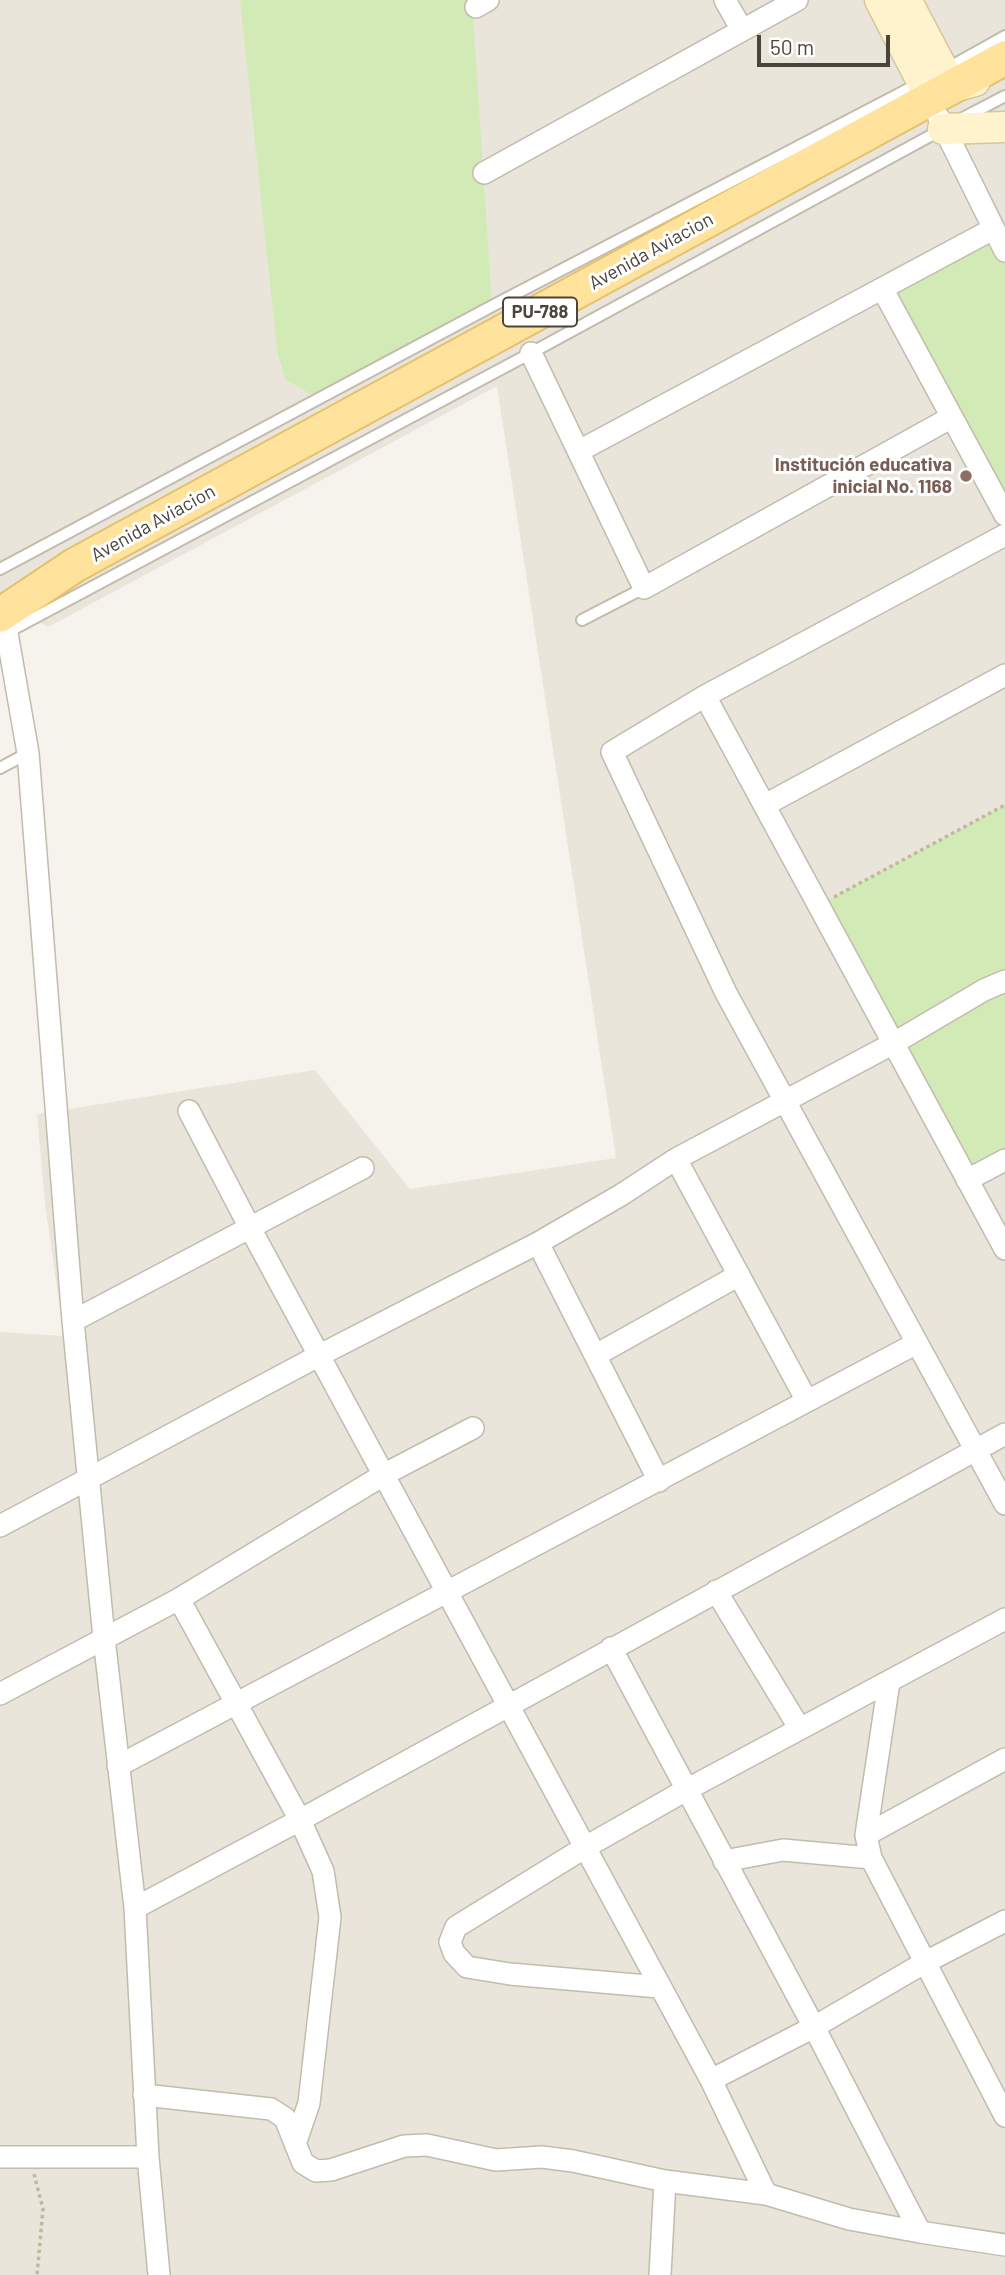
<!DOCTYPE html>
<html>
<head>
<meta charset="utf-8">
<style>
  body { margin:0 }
  #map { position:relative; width:1005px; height:2275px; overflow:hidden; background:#f6f3ec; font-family:Barlow,sans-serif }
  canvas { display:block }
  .scale { position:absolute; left:757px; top:35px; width:133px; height:32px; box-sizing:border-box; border:4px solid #4b4439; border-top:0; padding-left:9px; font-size:21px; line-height:24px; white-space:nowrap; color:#4b4439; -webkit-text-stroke:5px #fff; paint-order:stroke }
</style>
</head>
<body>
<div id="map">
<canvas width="1005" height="2275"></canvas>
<div class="scale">50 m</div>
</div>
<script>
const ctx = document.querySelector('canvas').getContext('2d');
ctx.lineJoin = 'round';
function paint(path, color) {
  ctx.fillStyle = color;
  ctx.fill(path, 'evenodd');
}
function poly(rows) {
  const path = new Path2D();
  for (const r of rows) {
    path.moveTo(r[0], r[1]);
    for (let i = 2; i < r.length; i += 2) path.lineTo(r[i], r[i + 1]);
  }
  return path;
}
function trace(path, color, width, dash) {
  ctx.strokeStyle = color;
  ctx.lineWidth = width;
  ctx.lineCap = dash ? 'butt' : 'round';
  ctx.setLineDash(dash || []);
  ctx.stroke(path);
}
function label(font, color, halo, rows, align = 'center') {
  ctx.font = font + ' Barlow,sans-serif';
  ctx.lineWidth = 6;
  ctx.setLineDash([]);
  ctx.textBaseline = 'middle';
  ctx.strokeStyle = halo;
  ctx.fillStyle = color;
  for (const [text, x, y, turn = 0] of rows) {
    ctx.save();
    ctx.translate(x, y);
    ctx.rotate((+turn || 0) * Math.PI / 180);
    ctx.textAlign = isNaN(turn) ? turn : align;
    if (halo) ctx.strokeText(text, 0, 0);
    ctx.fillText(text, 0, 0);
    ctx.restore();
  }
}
paint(poly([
  [0,0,1005,0,1005,2275,0,2275,0,1332,64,1336,45,1204,37,1114,315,1070,410,1189,616,1158,497,386,48,627,0,598]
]), '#eae5da');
paint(poly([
  [240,0,472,0,492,306,324,402,285,379,277,350],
  [993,229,1005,251,1005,515,883,290],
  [1005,805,1005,1160,967,1180,819,905]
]), '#d2eab5');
const lane = poly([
  [946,69,1005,36],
  [961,119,1005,96],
  [0,569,494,305,920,83],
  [582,620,644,588],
  [6,633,531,353,941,130],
  [0,768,28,753]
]);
const street = poly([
  [725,0,742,30],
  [476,7,488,0],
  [939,118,1005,251],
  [484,173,797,0],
  [883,290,1005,515],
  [531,353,644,588,952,417],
  [579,451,993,229],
  [1005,535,705,696,612,752,726,993,1005,1504],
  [0,612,7,633,28,753,73,1321,104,1638,135,1908,148,2157,159,2275],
  [705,696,1005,1249],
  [765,805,1005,675],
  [189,1111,249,1226,711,2080,766,2194,849,2219,920,2232],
  [676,1159,807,1401],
  [967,1180,1005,1160],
  [538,1243,659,1481],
  [73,1321,363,1168],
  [596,1355,739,1275],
  [0,1526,320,1355,538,1243,621,1195,676,1159,894,1043,984,990,1005,981],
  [716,1591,800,1729],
  [179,1599,300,1820,323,1871,330,1917,309,2103,295,2144],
  [611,1648,814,2027,920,2232,1005,2245],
  [889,1682,866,1835,871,1858,1005,2116],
  [0,1694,179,1599,385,1474,473,1428],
  [118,1766,917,1343],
  [866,1835,1005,1759],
  [724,1861,783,1850,871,1858],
  [135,1908,300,1820,1005,1434],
  [659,1987,510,1974,467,1967,454,1953,450,1942,456,1927,584,1848,686,1790,1005,1619],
  [711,2080,814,2027,924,1963,1005,1921],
  [144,2095,271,2109,285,2118,303,2163,316,2171,331,2170,404,2146,427,2145,496,2160,542,2157,573,2161,665,2181,766,2194],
  [0,2157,148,2157],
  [660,2275,665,2181]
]);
const secondary = poly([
  [880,0,931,99],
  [906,0,952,87,975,81],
  [943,129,1005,127]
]);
const primary = poly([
  [0,615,75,565,1005,58]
]);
trace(lane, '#c2bbae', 14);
trace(street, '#c2bbae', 24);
trace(secondary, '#d6c79b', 33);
trace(primary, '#e6c16a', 37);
trace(poly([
  [834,897,1005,805],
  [34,2174,43,2209,37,2275]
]), '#c4b79f', 3.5, [3.5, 3.5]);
trace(lane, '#fff', 10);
trace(street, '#fff', 21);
trace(secondary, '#fff3cd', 30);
trace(primary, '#ffe39c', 33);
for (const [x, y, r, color] of [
  [966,476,7,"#8d6e63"]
]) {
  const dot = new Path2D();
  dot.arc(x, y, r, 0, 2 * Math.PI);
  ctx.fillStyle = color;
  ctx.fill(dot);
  trace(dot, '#fff', 2.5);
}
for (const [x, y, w] of [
  [540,312,74]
]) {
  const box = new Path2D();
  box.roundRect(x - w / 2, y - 14.5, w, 29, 5);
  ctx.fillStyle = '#fff';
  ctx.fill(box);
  trace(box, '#4b4439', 2);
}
label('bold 18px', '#4b4439', null, [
  ["PU-788",540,312]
]);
label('19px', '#4b4439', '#fff', [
  ["Avenida Aviacion",651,251,-29],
  ["Avenida Aviacion",153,523,-29]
]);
label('bold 19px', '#785e54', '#fff', [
  ["Institución educativa",952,465],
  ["inicial No. 1168",952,487]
], 'right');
</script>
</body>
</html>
